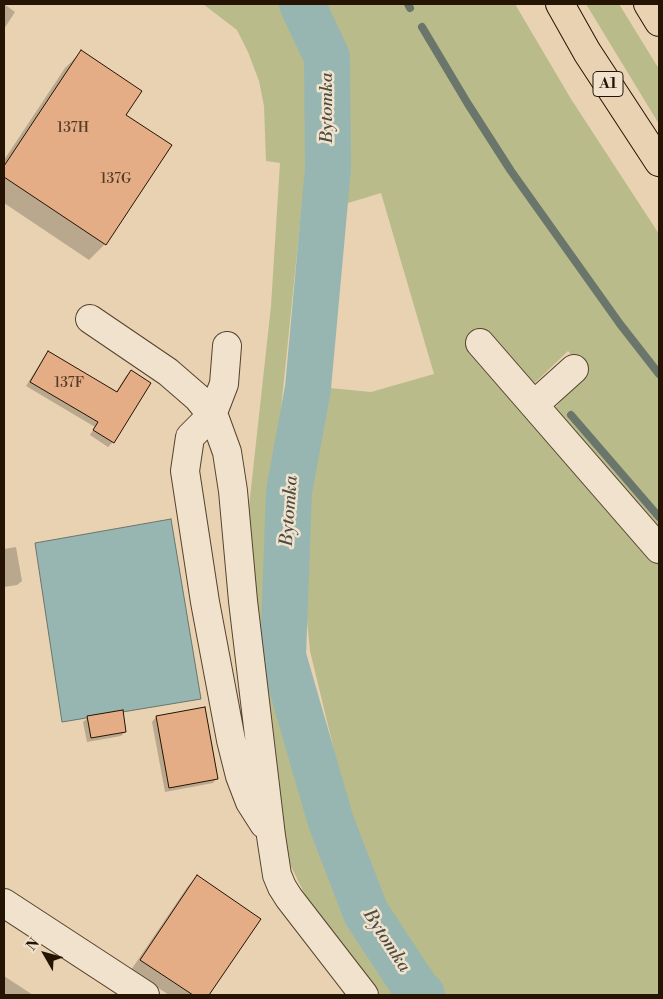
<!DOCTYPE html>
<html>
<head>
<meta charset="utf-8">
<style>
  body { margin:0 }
  #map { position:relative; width:663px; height:999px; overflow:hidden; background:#e8d2b2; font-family:"Libre Bodoni",serif }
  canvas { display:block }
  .frame { position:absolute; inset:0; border:5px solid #251303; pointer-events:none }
  .north { position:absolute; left:20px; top:929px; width:50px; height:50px; -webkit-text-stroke:4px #f0e2cd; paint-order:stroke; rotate:308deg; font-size:14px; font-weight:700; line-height:20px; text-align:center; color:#251303 }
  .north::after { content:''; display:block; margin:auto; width:18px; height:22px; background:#251303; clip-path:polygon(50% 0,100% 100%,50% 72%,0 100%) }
</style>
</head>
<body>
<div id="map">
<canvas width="663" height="999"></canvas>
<div class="frame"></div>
<div class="north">N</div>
</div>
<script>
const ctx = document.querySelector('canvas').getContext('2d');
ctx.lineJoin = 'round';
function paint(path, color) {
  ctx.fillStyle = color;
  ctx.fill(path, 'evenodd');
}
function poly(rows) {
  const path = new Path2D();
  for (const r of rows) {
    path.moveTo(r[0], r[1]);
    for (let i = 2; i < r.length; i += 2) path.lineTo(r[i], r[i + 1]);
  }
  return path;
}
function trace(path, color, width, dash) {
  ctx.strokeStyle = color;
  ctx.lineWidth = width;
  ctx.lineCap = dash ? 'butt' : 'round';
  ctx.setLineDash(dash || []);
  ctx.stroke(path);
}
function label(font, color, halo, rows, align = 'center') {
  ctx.font = font + ' "Libre Bodoni",serif';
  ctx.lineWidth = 5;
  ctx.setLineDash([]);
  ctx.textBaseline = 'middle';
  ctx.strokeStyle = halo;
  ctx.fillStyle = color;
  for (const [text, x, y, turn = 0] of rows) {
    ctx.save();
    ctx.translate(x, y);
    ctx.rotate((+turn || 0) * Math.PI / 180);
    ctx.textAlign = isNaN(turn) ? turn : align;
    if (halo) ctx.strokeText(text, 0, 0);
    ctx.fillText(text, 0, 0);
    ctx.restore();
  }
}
paint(poly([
  [203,4,515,4,571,99,659,234,659,526,554,409,586,371,568,351,518,399,659,565,659,995,443,995,392,929,358,849,310,651,301,559,320,429,322,322,332,319,330,388,371,392,434,374,381,193,335,207,343,165,328,168,306,166,271,506,272,655,327,853,374,954,411,995,380,995,312,909,284,852,247,525,271,306,280,163,266,161,264,106,259,81,248,52,237,30],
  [586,4,619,4,659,69,659,124]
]), '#b9bb8a');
const water = poly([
  [171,519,201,699,62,722,35,543,171,519]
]);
paint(water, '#98b6b1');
trace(water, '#6a756b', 1);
paint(poly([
  [4,4,15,12,4,29],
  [81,52,125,116,105,244,89,260,4,203,4,160,65,68],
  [48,352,116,392,126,376,131,372,150,383,113,442,108,447,90,435,95,427,26,386,44,357],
  [16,547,22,581,17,585,4,587,4,549],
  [156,717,217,778,213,783,165,792,152,722],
  [88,718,125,732,121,736,87,742,83,722],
  [197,877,259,919,207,995,169,995,131,970,188,886],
  [4,976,33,995,4,995]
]), '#0003');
trace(poly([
  [408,4,410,8],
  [422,27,468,104,511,171,620,324,659,374],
  [571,415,659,517]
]), '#6a756b', 8);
trace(poly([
  [302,4,327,57,328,168,308,388,289,492,283,656,331,822,366,913,418,992,422,995]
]), '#98b6b1', 46);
const building = poly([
  [81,50,142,91,126,115,172,145,106,245,4,177,4,166,81,50],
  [48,351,117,392,131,370,151,383,114,443,93,430,98,422,30,382,48,351],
  [205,707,218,779,169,788,156,716,205,707],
  [123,710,126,732,91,738,87,716,123,710],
  [197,875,261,919,209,995,193,995,140,960,197,875]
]);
paint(building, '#e4ad86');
trace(building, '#251303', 1);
const minor = poly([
  [90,319,168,372,198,398,215,419,227,452,233,491,243,601,271,836,277,875,282,887,289,898,364,995],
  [480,343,659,549],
  [227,346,224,384,212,415,190,437,185,471,205,602,231,740,240,776,250,802,264,824],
  [534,405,574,369],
  [4,903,145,995]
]);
const highway = poly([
  [560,4,587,52,659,162],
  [648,4,659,22]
]);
trace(minor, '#56432f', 30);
trace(highway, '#251303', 30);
trace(minor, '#f0e2cd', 28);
trace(highway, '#e8d2b2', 28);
label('14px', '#553a24', null, [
  ["137H",73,129],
  ["137G",116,180],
  ["137F",69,384]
]);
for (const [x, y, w] of [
  [608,84,30]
]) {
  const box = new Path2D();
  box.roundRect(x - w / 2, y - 12.5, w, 25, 4);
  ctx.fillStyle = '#f0e2cd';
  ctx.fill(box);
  trace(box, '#251303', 1);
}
label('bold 15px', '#251303', null, [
  ["A1",608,84]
]);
label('italic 18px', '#4d4c40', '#f0e2cd', [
  ["Bytomka",328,108,-90],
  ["Bytomka",290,511,-86],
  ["Bytomka",386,941,57]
]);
</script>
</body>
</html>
